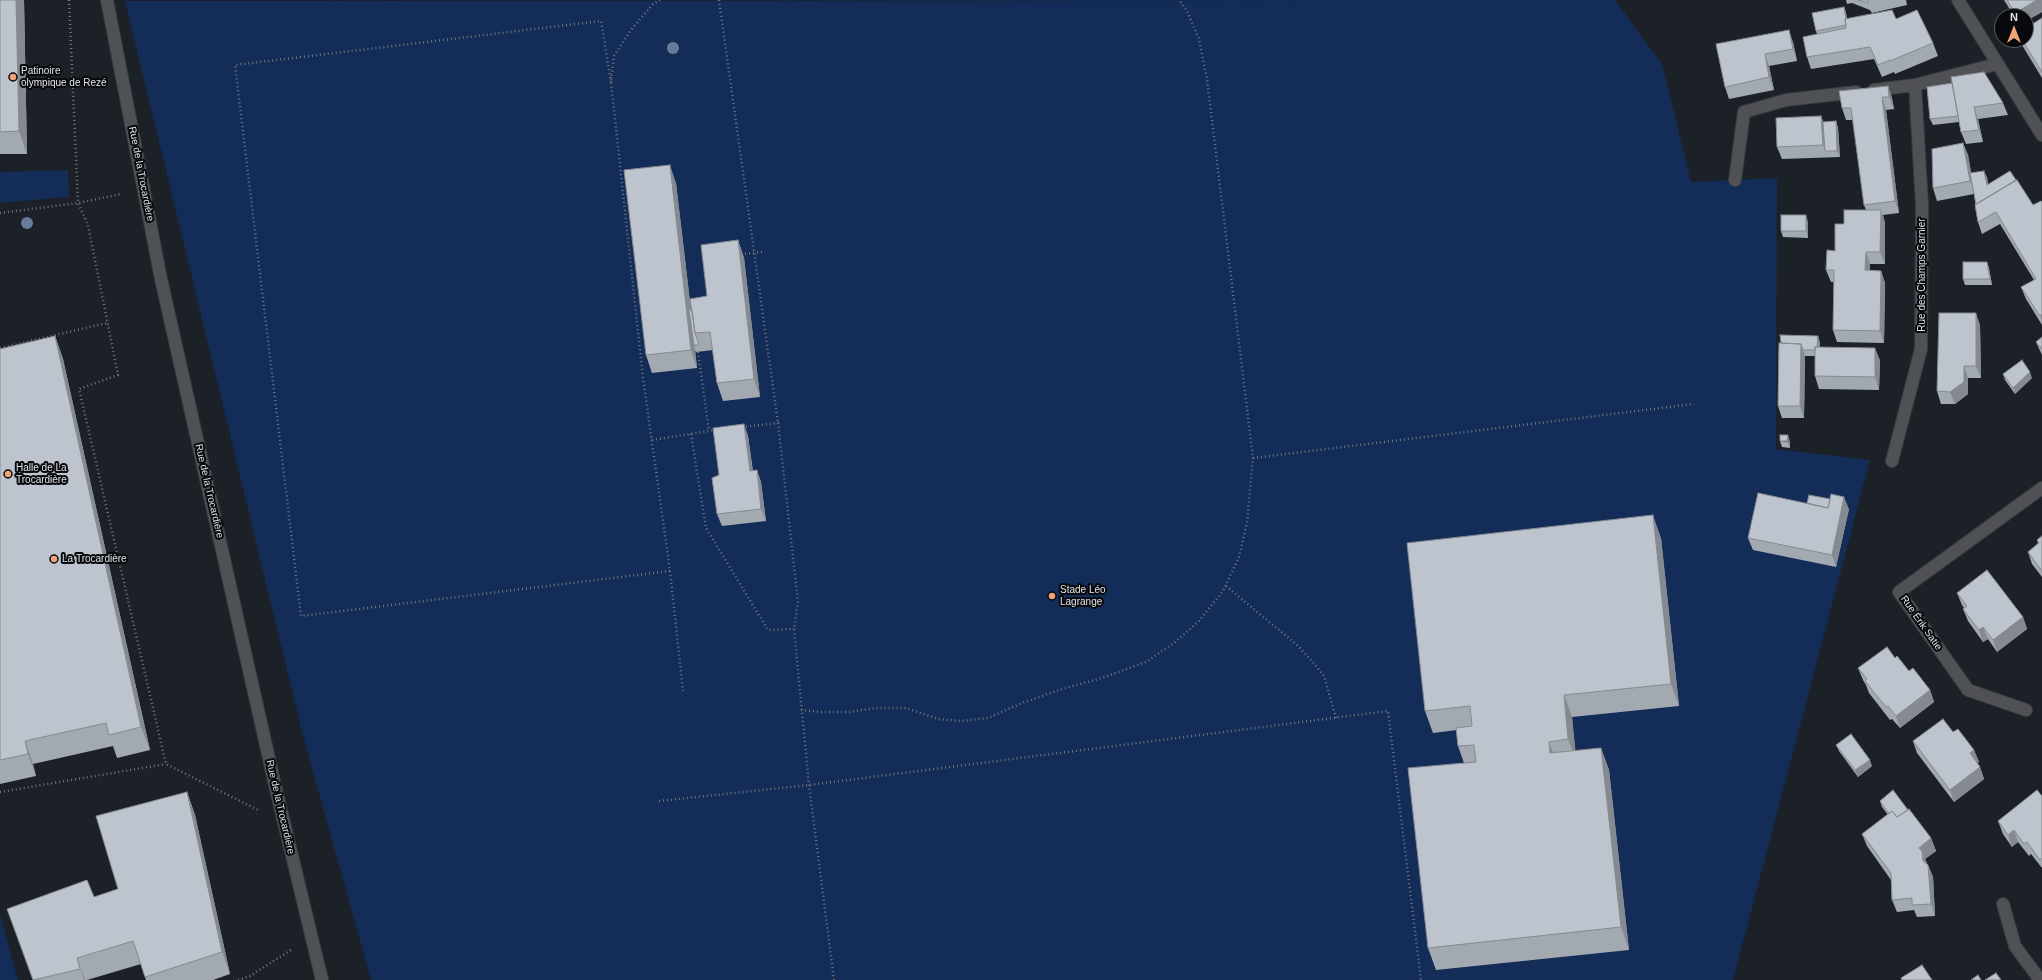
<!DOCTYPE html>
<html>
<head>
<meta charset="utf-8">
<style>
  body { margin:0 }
  #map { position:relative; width:2042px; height:980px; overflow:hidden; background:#1c2027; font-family:Helvetica,sans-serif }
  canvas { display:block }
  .north { position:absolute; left:1994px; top:8px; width:40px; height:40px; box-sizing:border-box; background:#08090c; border:1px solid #5e6064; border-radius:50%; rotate:0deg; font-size:11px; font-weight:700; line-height:16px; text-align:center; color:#e0e3e8 }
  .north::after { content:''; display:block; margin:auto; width:14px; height:18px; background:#efa377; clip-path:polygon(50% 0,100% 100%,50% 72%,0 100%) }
</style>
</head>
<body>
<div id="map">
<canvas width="2042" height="980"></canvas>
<div class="north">N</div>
</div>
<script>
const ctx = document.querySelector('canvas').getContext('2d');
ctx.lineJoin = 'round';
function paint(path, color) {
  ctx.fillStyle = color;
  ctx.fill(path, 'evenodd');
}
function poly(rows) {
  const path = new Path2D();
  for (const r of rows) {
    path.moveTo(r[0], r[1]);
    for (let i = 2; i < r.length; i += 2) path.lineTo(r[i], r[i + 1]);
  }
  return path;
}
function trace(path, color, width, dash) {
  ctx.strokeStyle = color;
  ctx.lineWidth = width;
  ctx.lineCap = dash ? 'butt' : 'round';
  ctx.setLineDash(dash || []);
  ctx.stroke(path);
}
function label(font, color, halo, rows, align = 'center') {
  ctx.font = font + ' Helvetica,sans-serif';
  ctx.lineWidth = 4;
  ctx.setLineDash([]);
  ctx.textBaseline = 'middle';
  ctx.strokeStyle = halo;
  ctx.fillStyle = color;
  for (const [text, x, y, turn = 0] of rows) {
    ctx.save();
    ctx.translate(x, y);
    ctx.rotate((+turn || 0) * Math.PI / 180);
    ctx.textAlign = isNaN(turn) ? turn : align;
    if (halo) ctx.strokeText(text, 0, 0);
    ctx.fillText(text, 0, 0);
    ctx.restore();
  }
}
paint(poly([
  [1615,0,1662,64,1691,182,1777,178,1776,449,1870,460,1733,980,371,980,302,732,125,1],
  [68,170,69,197,0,203,0,172],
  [0,915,18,980,0,980]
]), '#132c58');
const minor = poly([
  [107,0,161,279,274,781,322,980],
  [1958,0,2042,135],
  [1874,90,1915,85],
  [1735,180,1744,112,1786,100,1856,92],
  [1892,461,1921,349,1922,205,1915,85,1997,64],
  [2026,710,1968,690,1899,592,2042,488],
  [2003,904,2015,946,2040,980]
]);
trace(minor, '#373b42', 14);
trace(poly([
  [69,0,78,203,88,225,118,375,79,389,166,764,258,810],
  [660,0,653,4,631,30,614,56,611,82,643,378,670,571,683,691],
  [719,0,778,423],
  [611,82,601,21,235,65,301,616,670,571],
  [0,213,78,203,121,194],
  [741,254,764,252],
  [0,348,107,323],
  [698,352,709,431],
  [742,427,778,423,798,602,794,629,809,785,834,980],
  [691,434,706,528,768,630,794,629],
  [652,440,715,430],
  [1253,458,1694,404],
  [1226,586,1297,645,1312,661,1324,676,1336,718],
  [801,710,821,712,849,712,876,708,906,708,938,719,962,721,988,718,1022,703,1062,689,1102,678,1146,662,1174,643,1199,621,1223,591,1239,557,1247,523,1253,458,1207,79,1199,39,1186,9,1179,0],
  [0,792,166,764],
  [659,801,809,785,1388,711,1421,980],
  [238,980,250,976,291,950]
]), '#73777d', 2.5, [1, 3]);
trace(minor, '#4f5155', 12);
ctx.fillStyle = '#687b9a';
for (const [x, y] of [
  [673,48],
  [27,223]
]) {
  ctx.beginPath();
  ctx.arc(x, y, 6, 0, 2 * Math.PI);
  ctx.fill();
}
paint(poly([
  [0,0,24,0,27,154,0,154],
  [1846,0,1906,0,1907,5,1872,13,1870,10,1852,3,1847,4],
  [2004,0,2042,0,2042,12,2026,21,2026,16,2014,16],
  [1844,7,1846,13,1847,19,1896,19,1933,43,1938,56,1895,74,1894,72,1882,77,1874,59,1811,69,1807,57,1817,34,1816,31],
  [2042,18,2042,78,2022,45,2020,40,2026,40],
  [1793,42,1797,61,1769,66,1774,90,1729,99,1725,87,1716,44],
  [1888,86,1892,98,1894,109,1886,110,1899,213,1883,215,1885,223,1885,264,1870,264,1870,270,1881,271,1885,283,1884,343,1837,342,1833,330,1834,282,1831,282,1826,270,1835,251,1844,224,1866,210,1864,205,1853,120,1846,120,1842,108],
  [1927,87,2003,103,2008,115,1978,119,1983,142,1966,144,1961,132,1959,122,1933,125,1930,119],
  [1821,116,1823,122,1836,121,1838,128,1840,157,1782,159,1777,147],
  [1963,143,1968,155,1971,173,1987,177,1988,184,2016,180,2033,205,2042,202,2042,325,2026,299,2021,287,2034,280,2000,224,1982,234,1978,222,1974,194,1937,201,1933,188],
  [676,183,691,310,692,310,707,296,738,240,744,258,760,397,723,401,717,383,713,350,696,352,695,350,697,368,652,373,646,355],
  [1808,222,1808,238,1783,237,1781,231],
  [1987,262,1989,268,1992,285,1965,285,1963,279],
  [1980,325,1981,378,1968,378,1968,394,1955,404,1941,404,1937,391],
  [55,336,63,359,150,750,117,758,113,746,33,764,36,776,0,784,0,349],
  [2042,337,2042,355,2036,342],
  [1820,342,1820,347,1880,360,1879,390,1819,389,1815,376,1815,356,1805,356,1804,418,1782,418,1778,406,1779,343],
  [2003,374,2032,378,2015,394,2005,380],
  [744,424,748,436,753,471,757,470,761,482,766,521,722,526,717,514,719,475],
  [1780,441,1790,442,1790,448,1782,447],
  [1807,503,1849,509,1836,567,1753,550,1748,538],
  [2042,536,2042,577,2032,564,2028,552,2038,543,2037,540],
  [1661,538,1679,706,1572,717,1575,751,1601,748,1609,770,1629,950,1436,970,1428,948,1464,763,1458,746,1457,730,1433,733,1425,711],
  [1957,593,2023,617,2027,629,1997,652,1988,639,1983,642,1968,621,1963,609,1964,608,1962,605],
  [1895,658,1909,671,1930,690,1934,702,1900,728,1892,719,1890,720,1869,693,1866,685,1863,680,1858,668],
  [1953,732,1974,750,1979,762,1977,763,1980,767,1984,779,1954,802,1917,753,1913,741],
  [1836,745,1872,766,1858,777,1839,751],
  [187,792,195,815,230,974,213,980,146,980,141,964,87,980,33,980,94,897,118,889],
  [2042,796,2042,868,2031,854,2029,856,2018,842,2012,847,2003,834,1998,821],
  [1880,801,1908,810,1931,838,1936,851,1925,859,1927,864,1928,865,1933,877,1935,916,1917,917,1914,910,1897,912,1892,900,1891,880,1867,846,1862,834,1888,815,1882,807]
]), '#a3a9b1');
paint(poly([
  [16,0,24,0,27,154,19,131],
  [2037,0,2042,0,2042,12,2026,21,2026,16,2016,16,2015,13],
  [1844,7,1846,13,1849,31,1847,25],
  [1789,30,1793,42,1797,61,1793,49],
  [1765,54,1769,66,1774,90,1769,77],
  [1888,86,1892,98,1894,109,1889,97],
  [1882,97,1886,110,1899,213,1895,201],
  [1974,107,1978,119,1983,142,1979,130],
  [1821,116,1826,128,1825,151,1823,145],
  [1836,121,1838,128,1840,157,1837,151],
  [1963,143,1968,155,1975,193,1970,181],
  [670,165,676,183,695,345,694,345,695,350,697,368,691,350],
  [1984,171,1987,177,1989,191,1987,185],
  [1881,210,1885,223,1885,264,1880,252],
  [1806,215,1808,222,1808,238,1806,231],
  [738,240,744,258,760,397,754,379],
  [1866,252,1870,264,1870,282,1865,270],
  [1987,262,1989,268,1992,285,1990,279],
  [1881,271,1885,283,1884,343,1880,331],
  [1976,313,1980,325,1981,378,1976,366],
  [2042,314,2042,322,2040,316],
  [55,336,63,359,150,750,141,727],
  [1818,336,1820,342,1819,356,1817,350],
  [1801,344,1805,356,1804,418,1800,406],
  [1875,348,1880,360,1879,390,1875,377],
  [1964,366,1968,378,1968,394,1955,404,1950,392],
  [2030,372,2032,378,2015,394,2013,388],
  [744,424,748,436,754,483,750,471],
  [1788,435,1790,442,1790,448,1787,441],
  [757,470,761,482,766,521,761,509],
  [1844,497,1849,509,1836,567,1832,555],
  [1653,515,1661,538,1679,706,1671,684],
  [2023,617,2027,629,1997,652,1993,640],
  [1983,627,1988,639,1983,642,1979,630],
  [1930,690,1934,702,1900,728,1896,716],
  [1564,695,1572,717,1578,774,1574,755,1568,739],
  [25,741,33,764,36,776,28,754],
  [1549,742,1557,764,1550,753],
  [1601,748,1609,770,1629,950,1621,927],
  [1974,750,1979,762,1974,765,1970,753],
  [1870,760,1872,766,1858,777,1855,770],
  [1980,767,1984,779,1954,802,1950,790],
  [187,792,195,815,230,974,222,952],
  [2014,830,2018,842,2012,847,2008,835],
  [1931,838,1936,851,1925,859,1927,863,1927,873,1923,861,1919,848],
  [1928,865,1933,877,1935,916,1931,904],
  [77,958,85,980,84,980]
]), '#858990');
const building = poly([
  [0,0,16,0,19,131,0,132,0,0],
  [1858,0,1867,0,1868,3,1858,0],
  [2007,0,2037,0,2015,13,2007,0],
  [1844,7,1846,19,1845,19,1846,25,1816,31,1812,13,1844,7],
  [1892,10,1896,19,1917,10,1933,43,1890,61,1890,60,1878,65,1870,47,1807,57,1803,37,1846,28,1845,19,1892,10],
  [2042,18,2042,72,2022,40,2026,40,2026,28,2042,18],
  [1789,30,1793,49,1765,54,1769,77,1725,87,1716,44,1789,30],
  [1984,72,2003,103,1974,107,1979,130,1961,132,1951,77,1984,72],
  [1952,83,1958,116,1930,119,1927,87,1952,83],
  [1888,86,1889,97,1882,97,1895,201,1864,205,1851,108,1842,108,1839,91,1888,86],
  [1821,116,1823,145,1777,147,1776,118,1821,116],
  [1836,121,1837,151,1825,151,1823,122,1836,121],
  [1963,143,1970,181,1933,188,1932,149,1963,143],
  [670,165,691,350,646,355,624,170,670,165],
  [1984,171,1987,185,2010,171,2016,180,1976,204,1970,173,1984,171],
  [2017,180,2033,205,2041,201,2042,202,2042,314,2040,316,2021,287,2036,279,1996,212,1978,222,1975,205,2017,180],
  [1844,210,1881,210,1880,252,1866,252,1865,270,1881,271,1880,331,1833,330,1834,270,1826,270,1827,250,1835,251,1835,224,1844,224,1844,210],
  [1781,215,1806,215,1806,231,1781,231,1781,215],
  [738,240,754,379,717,383,710,332,695,333,690,299,707,296,701,245,738,240],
  [1963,262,1987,262,1990,279,1963,279,1963,262],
  [689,310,692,310,695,333,699,345,694,345,689,310],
  [1939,313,1976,313,1976,366,1964,366,1964,382,1950,392,1937,391,1939,313],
  [1780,335,1818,336,1817,347,1815,347,1815,350,1803,350,1801,344,1781,343,1780,335],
  [55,336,141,727,109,735,106,723,25,741,28,754,0,760,0,349,55,336],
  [2042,337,2042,349,2036,342,2042,337],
  [1779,343,1801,344,1800,406,1778,406,1779,343],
  [1815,347,1875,348,1875,377,1815,376,1815,347],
  [2022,360,2030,372,2013,388,2003,374,2022,360],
  [744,424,750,471,757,470,761,509,717,514,712,478,719,475,713,428,744,424],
  [1780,435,1788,435,1787,441,1780,441,1780,435],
  [1758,493,1828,508,1831,494,1844,497,1832,555,1748,538,1758,493],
  [1809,495,1830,499,1828,508,1807,503,1809,495],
  [1653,515,1671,684,1564,695,1568,739,1549,742,1550,753,1601,748,1621,927,1428,948,1408,768,1476,762,1474,745,1458,746,1456,728,1472,726,1470,706,1425,711,1407,543,1653,515],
  [2042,536,2042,571,2028,552,2039,543,2037,540,2042,536],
  [1987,570,2023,617,1993,640,1983,627,1979,630,1963,609,1967,606,1957,593,1987,570],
  [1887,647,1895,658,1897,656,1909,671,1913,668,1930,690,1896,716,1888,706,1886,707,1865,681,1867,679,1858,668,1887,647],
  [1943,719,1953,732,1958,729,1974,750,1970,753,1980,767,1950,790,1913,741,1943,719],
  [1851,734,1870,760,1855,770,1836,745,1851,734],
  [1893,790,1908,810,1897,817,1892,811,1889,814,1880,801,1893,790],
  [2037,790,2042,796,2042,858,2040,860,2027,842,2024,844,2014,830,2008,835,1998,821,2037,790],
  [187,792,222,952,145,977,133,941,77,958,80,969,33,980,7,909,87,880,94,897,118,889,96,816,187,792],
  [1909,809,1931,838,1919,848,1922,851,1923,861,1928,865,1931,904,1912,905,1912,898,1892,900,1891,873,1862,834,1892,811,1897,817,1909,809],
  [1922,965,1932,980,1902,980,1901,978,1922,965],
  [1996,973,2001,980,1985,980,1996,973],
  [1978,975,1981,980,1971,980,1978,975]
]);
paint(building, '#bec4ce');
trace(building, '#858990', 1);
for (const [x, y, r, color] of [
  [13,77,4,"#efa377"],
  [8,474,4,"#efa377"],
  [54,559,4,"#efa377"],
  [1052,596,4,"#efa377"]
]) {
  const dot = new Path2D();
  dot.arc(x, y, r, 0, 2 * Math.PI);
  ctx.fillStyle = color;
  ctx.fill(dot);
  trace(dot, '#08090c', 1.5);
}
label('10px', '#e0e3e8', '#08090c', [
  ["Patinoire",21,71],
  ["olympique de Rezé",21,83],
  ["Halle de La",16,468],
  ["Trocardière",16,480],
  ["La Trocardière",62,559],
  ["Stade Léo",1060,590],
  ["Lagrange",1060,602]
], 'left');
label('10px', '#e0e3e8', '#08090c', [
  ["Rue de la Trocardière",141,174,79],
  ["Rue des Champs Garnier",1922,275,-90],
  ["Rue de la Trocardière",209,491,77],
  ["Rue Érik Satie",1921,623,55],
  ["Rue de la Trocardière",280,807,77]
]);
</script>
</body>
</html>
